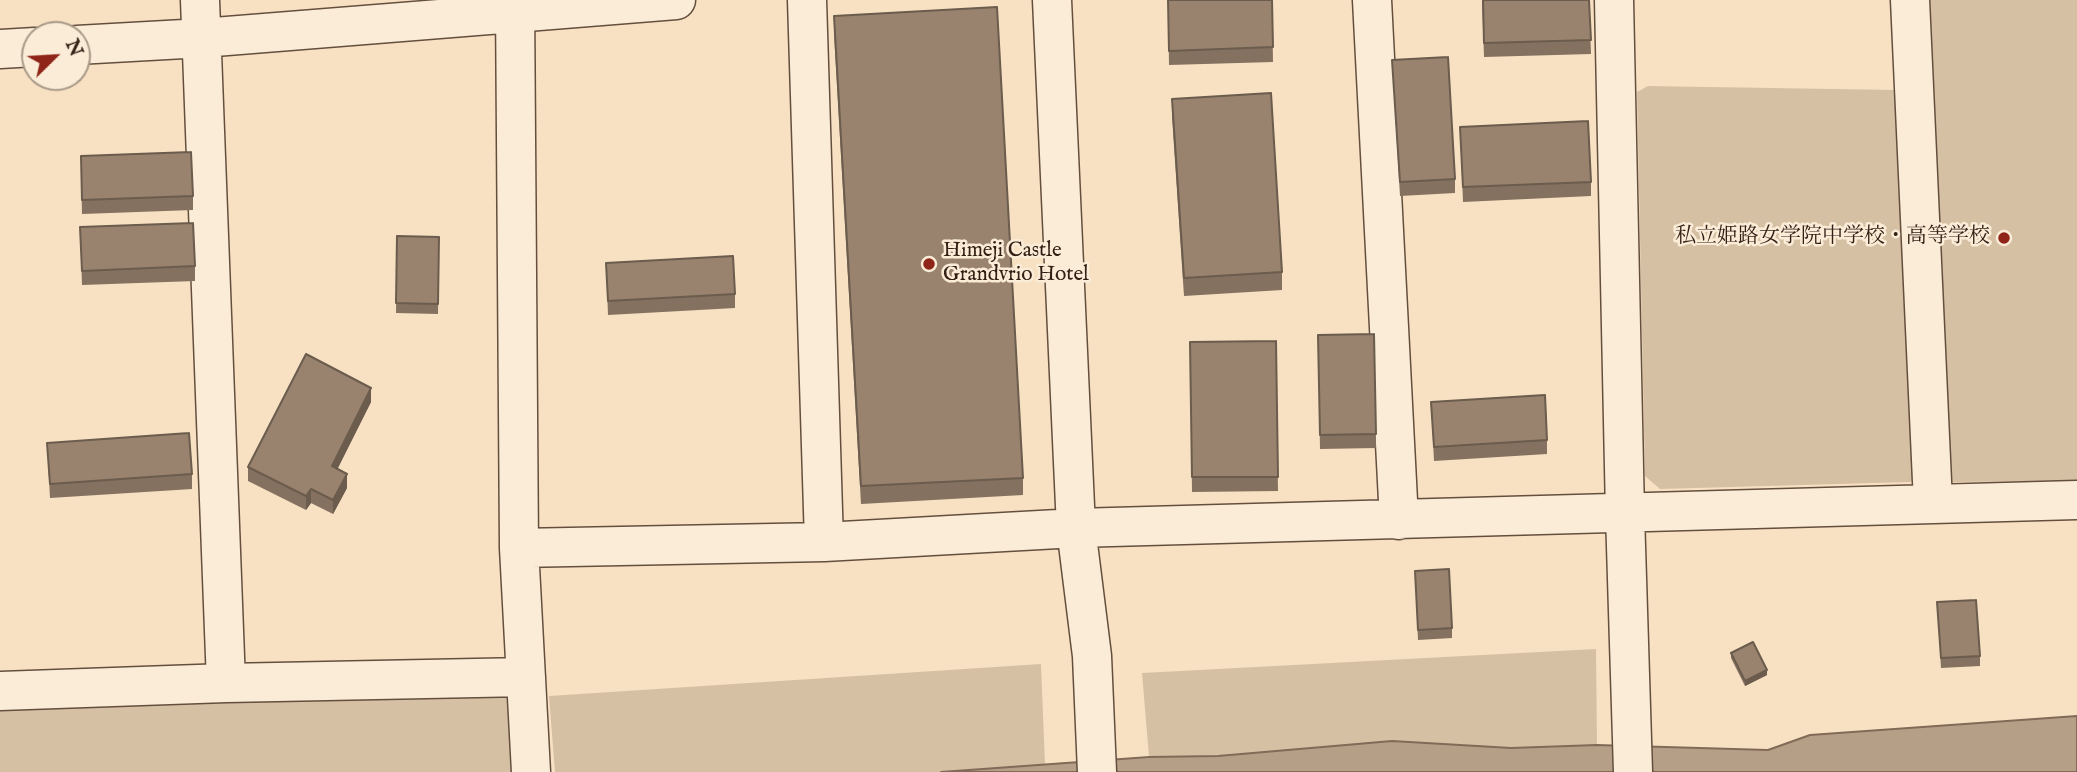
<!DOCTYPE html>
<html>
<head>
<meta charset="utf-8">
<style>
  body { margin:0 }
  #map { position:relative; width:2077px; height:772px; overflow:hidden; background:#f8e1c2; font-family:"IM FELL English",serif }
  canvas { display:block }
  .north { position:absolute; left:21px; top:21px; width:70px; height:70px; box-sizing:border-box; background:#faecd7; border:2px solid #aa9a89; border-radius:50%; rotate:66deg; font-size:19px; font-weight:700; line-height:28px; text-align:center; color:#321e13 }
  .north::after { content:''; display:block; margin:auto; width:24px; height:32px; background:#8f2418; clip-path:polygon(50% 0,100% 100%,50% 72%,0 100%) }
</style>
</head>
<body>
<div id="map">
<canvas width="2077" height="772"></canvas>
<div class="north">N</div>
</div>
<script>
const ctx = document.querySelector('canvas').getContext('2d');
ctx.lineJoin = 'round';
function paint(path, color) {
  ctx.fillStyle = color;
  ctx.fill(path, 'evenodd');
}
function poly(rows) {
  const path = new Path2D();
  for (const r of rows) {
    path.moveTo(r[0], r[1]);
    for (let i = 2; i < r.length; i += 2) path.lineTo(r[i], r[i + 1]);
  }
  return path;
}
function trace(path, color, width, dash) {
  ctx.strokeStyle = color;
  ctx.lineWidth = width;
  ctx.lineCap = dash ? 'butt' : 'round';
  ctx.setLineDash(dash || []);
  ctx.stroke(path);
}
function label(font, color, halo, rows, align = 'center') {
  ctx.font = font + ' "IM FELL English","Noto Serif JP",serif';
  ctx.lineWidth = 5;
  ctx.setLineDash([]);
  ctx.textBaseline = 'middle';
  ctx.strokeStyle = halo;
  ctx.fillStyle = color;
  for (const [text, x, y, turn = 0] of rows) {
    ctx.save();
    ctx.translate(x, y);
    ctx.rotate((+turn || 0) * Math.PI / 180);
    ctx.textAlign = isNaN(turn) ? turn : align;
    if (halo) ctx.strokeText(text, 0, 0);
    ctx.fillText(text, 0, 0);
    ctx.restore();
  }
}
paint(poly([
  [1921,0,2077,0,2077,481,1952,482,1940,475],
  [1648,86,1896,90,1919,476,1910,482,1660,489,1645,476,1637,92],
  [1596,649,1597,745,1511,748,1392,741,1218,756,1149,757,1142,673],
  [1041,664,1045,765,941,772,555,772,549,696],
  [499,685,516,702,520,772,0,772,0,707]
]), '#d6c0a4');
const water = poly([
  [2077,716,2077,772,941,772,1149,757,1218,756,1392,741,1511,748,1597,745,1768,750,1810,735,2077,716]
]);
paint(water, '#b59f86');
trace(water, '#816b58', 2);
const minor = poly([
  [200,0,226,683],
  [515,0,519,548,531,772],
  [807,0,824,542],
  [1052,0,1076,528,1092,656,1097,772],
  [1372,0,1399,520],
  [1614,0,1625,514,1633,772],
  [1910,0,1933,503],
  [77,45,202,38,676,0],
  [0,49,35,47],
  [519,548,824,542,1076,528,2077,500],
  [0,691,226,683,526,677]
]);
trace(minor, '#644f3f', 41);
trace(minor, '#faecd7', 38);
paint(poly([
  [1168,0,1272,0,1273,62,1169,65],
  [1482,0,1589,0,1591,54,1484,57],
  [834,16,1023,478,1023,495,861,504,834,34],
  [1392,60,1455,179,1455,193,1400,196],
  [1172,99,1282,272,1282,290,1184,296,1172,116],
  [1460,127,1591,182,1591,196,1463,202],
  [81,170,193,196,193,210,82,214],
  [80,227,195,266,195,281,82,285],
  [397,236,439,237,438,314,396,313],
  [606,263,735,294,735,308,608,315],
  [1374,334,1376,448,1320,449,1318,335],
  [1276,341,1278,491,1192,492,1190,342],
  [371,402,337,469,347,488,333,514,311,503,306,510,248,481,248,467],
  [1431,402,1547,440,1547,454,1434,461],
  [47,443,192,474,192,489,50,498],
  [1415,571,1452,628,1452,638,1418,640],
  [1937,602,1980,656,1980,666,1941,668],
  [1731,653,1767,675,1745,686,1731,658]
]), '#84715f');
paint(poly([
  [371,388,371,402,332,480,332,466],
  [347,474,347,488,333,514,333,500],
  [311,489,311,503,306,510,306,496],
  [1767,670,1767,675,1745,686,1745,681]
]), '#6b5c4d');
const building = poly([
  [1168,0,1272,0,1273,47,1169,51,1168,0],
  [1483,0,1589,0,1591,40,1484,43,1483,0],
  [997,7,1023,478,861,486,834,16,997,7],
  [1448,57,1455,179,1400,182,1392,60,1448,57],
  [1271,93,1282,272,1184,278,1172,99,1271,93],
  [1588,121,1591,182,1463,187,1460,127,1588,121],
  [191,152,193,196,82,200,81,156,191,152],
  [193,223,195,266,82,271,80,227,193,223],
  [397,236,439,237,438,304,396,303,397,236],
  [733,256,735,294,608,301,606,263,733,256],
  [1374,334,1376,434,1320,435,1318,335,1374,334],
  [1276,341,1278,477,1192,477,1190,342,1276,341],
  [306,354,371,388,332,466,347,474,333,500,311,489,306,496,248,467,306,354],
  [1545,395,1547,440,1434,447,1431,402,1545,395],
  [189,433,192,474,50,484,47,443,189,433],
  [1449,569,1452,628,1418,630,1415,571,1449,569],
  [1976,600,1980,656,1941,658,1937,602,1976,600],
  [1753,642,1767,670,1745,681,1731,653,1753,642]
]);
paint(building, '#99836e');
trace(building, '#6b5c4d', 2);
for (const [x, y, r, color] of [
  [2004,238,7,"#8f2418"],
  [929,264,7,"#8f2418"]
]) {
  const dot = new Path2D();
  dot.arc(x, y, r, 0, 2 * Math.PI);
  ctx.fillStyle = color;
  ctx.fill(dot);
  trace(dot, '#faecd7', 2.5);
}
label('21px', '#321e13', '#faecd7', [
  ["私立姫路女学院中学校・高等学校",1990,238],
  ["Himeji Castle",943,252,"left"],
  ["Grandvrio Hotel",943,276,"left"]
], 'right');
</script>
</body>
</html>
